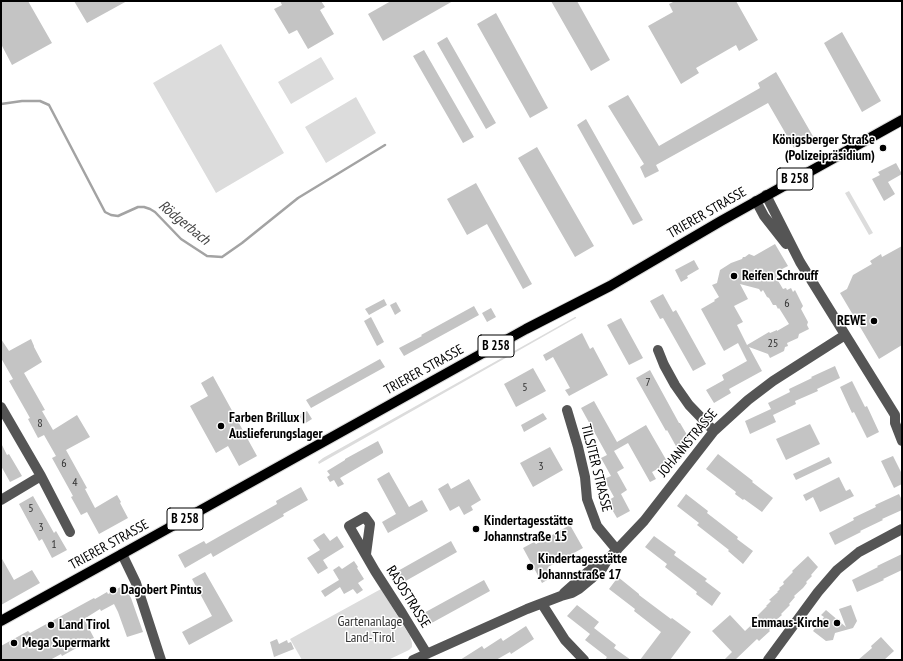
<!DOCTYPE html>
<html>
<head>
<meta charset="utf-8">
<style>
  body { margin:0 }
  #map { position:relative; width:903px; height:661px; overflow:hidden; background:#fff; font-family:"PT Sans Narrow",sans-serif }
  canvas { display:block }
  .frame { position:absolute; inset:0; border:2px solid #000; pointer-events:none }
</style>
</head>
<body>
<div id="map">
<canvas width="903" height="661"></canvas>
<div class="frame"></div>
</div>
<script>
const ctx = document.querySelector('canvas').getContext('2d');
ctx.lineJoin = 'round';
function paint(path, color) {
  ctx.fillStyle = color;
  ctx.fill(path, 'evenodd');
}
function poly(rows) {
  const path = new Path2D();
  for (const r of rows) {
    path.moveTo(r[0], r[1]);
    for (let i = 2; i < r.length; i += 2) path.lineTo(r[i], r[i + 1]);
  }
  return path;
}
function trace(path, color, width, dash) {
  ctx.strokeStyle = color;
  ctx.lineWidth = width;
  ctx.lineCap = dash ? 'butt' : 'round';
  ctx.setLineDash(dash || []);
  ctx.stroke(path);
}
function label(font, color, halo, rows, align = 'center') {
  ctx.font = font + ' "PT Sans Narrow",sans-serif';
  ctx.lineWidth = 3;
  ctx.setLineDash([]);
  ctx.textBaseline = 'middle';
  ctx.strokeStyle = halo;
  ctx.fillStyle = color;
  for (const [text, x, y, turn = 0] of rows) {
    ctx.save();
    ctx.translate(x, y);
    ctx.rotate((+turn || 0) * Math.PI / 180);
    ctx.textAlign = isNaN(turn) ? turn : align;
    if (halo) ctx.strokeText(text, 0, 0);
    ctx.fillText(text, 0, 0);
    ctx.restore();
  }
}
paint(poly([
  [221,44,284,153,216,193,153,83],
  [321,57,334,79,291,104,278,82],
  [356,97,376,133,326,163,305,127],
  [849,191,873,233,869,235,845,193],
  [575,317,576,317,576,318,319,464,318,462,323,458],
  [381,589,410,636,412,643,412,647,409,650,388,660,302,660,290,639]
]), '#dcdcdc');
trace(poly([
  [1,104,22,101,40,101,49,105,105,212,111,215,118,216,138,207,144,207,150,209,155,212,181,239,207,256,222,257,242,243,298,198,385,145]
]), '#a3a3a3', 2.5);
paint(poly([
  [1,1,28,1,52,43,12,65,1,44],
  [74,1,127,1,87,23],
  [280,1,321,1,325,7,320,10,334,34,308,49,297,30,289,34,274,9,282,5],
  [391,1,453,1,383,41,368,14],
  [551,1,577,1,610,60,591,71],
  [675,1,736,1,758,40,739,51,736,45,696,68,699,73,681,84,648,26,673,12,669,4],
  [496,13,548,108,530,118,477,24],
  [842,32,881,101,862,112,824,43],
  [447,37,496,123,486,129,437,43],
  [424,50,474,137,463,143,413,56],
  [776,72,814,138,794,148,768,103,656,165,659,171,645,178,640,167,644,164,608,106,628,95,659,146,760,88,758,83],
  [586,119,643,220,633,225,577,125],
  [537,147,594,246,575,257,518,158],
  [896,163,902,174,888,182,895,194,884,201,872,179,880,175,878,172],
  [476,183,532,284,523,289,487,224,467,235,447,199],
  [775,244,788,266,776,272,778,276,777,279,783,289,786,288,787,290,791,288,793,292,795,290,803,306,801,309,808,322,807,325,809,329,799,334,798,338,787,343,788,346,785,347,784,351,770,358,768,354,749,347,762,371,729,389,731,393,714,403,706,390,724,380,722,375,747,361,738,343,724,351,701,309,715,301,714,300,719,297,712,285,717,283,720,270,731,263,742,259,743,257,745,257,749,254,754,256],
  [740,284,759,289,761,292,763,290,767,297,769,298,773,305,776,305,778,309,779,308,789,324,777,331,777,330,770,333,769,332,747,345,737,325,743,322,734,306,748,299],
  [902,246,902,345,879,359,840,293,847,289,853,275,872,264,870,261,881,254,882,257],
  [694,260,699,269,687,276,688,278,681,282,675,270],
  [663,294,673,312,676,310,706,364,693,371,663,318,660,319,650,301],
  [384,299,387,305,369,315,365,309],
  [396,302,401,311,395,315,390,305],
  [474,306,479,315,404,356,399,348,422,336,421,335],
  [491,308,496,317,487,322,482,313],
  [371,317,384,342,377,346,364,321],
  [621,318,643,358,629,365,607,325],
  [582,333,590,349,593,347,608,375,569,396,565,390,570,388,553,357,546,361,543,355],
  [1,339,9,351,31,339,34,346,34,347,42,362,24,373,45,410,42,411,53,430,77,415,90,437,66,450,87,488,85,489,95,508,117,495,121,502,120,503,128,518,99,534,87,512,81,515,71,497,73,496,52,458,56,456,44,435,38,438,28,419,30,418,9,381,13,379,1,358],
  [380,359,385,367,311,408,306,400],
  [835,366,840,378,817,389,818,391,795,401,796,404,773,415,776,422,750,434,745,421,771,409,773,413,768,403,790,392,789,389,812,378,811,377],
  [533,368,546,391,516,407,504,384],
  [650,370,679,423,680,423,690,440,677,448,667,430,666,431,636,378],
  [213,376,257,456,239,466,228,446,216,453,190,406,208,396,201,383],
  [852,381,865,407,867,406,879,432,867,438,854,412,852,413,840,387],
  [594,401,617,442,646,425,668,463,652,472,656,479,650,482,628,443,614,451,624,468,617,472,627,490,621,494,630,511,617,518,607,501,614,497,604,479,611,476,601,458,607,455,581,408],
  [307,411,312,419,304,424,299,415],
  [543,413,547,419,524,432,521,425],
  [810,424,820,444,786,460,776,439],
  [378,441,383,451,383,453,340,478,344,484,338,487,334,480,330,482,327,477,330,475,327,471,345,460,345,459],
  [1,443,7,455,9,454,22,476,10,482,1,466],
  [550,447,563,470,533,487,520,463],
  [718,454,753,481,752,482,773,498,762,512,744,499,743,500,735,494,736,492,706,469],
  [893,456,902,474,902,484,894,488,881,461],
  [829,457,832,463,796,480,793,474],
  [389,472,409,507,422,500,428,511,388,533,382,522,396,514,377,479],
  [839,477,846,491,850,489,854,496,820,512,813,497,806,501,803,495],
  [469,479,481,500,471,506,473,510,464,515,459,506,450,511,438,489,448,483,451,489],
  [301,487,308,500,283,514,284,516,213,557,211,553,185,568,178,555,204,541,206,544,220,536,277,504,276,501],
  [686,494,708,511,707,513,738,537,737,539,753,551,743,564,728,551,729,550,697,525,699,523,677,506],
  [899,494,902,500,902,510,882,519,883,520,860,531,861,532,835,545,829,533,854,520,853,518,876,507,875,505],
  [33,496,54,533,56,531,67,550,52,558,42,539,39,541,19,504],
  [570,525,583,548,548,567,554,576,542,583,523,548,534,542,536,544],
  [324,533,330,541,337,536,344,547,323,560,328,568,318,574,307,558,320,550,313,540],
  [654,536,676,552,674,555,707,579,705,581,721,593,712,606,696,594,697,592,665,567,667,564,645,547],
  [451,541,457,552,402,583,396,572],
  [902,554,902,570,883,579,884,580,857,592,852,580,878,567,877,566],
  [808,556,818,567,811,575,812,576,806,582,807,583,803,588,794,596,795,597,789,604,790,605,781,614,782,615,775,621,776,622,769,630,770,631,759,641,757,639,735,660,724,660,732,652,712,631,730,615,745,631,759,618,757,616,767,606,766,606,771,601,769,600,778,592,777,592,780,589,779,588,784,584,783,582,793,572,792,571],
  [1,557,14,580,32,570,40,583,1,605],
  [354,561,358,567,357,568,364,579,358,583,363,590,357,594,353,589,344,594,340,587,325,597,321,591,339,580,333,570,339,566,342,569],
  [205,572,233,621,189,645,182,632,212,616,192,579],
  [618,577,639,594,639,595,671,619,672,618,691,632,670,660,640,660,661,632,634,611,635,609,609,589],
  [484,580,490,591,428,625,422,614],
  [124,585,131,598,143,632,127,637,118,612,114,604,101,611,100,609,84,619,94,638,88,642,90,645,84,648,82,645,62,656,61,654,50,660,1,660,1,646,28,631,30,633,94,598,95,599,107,592,108,594],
  [577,605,599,622,594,628,616,645,614,648,631,660,605,660,607,657,585,640,590,634,567,616],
  [851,605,857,621,853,628,835,633,833,640,826,641,813,631,824,617,821,615,826,610,846,627,839,609],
  [526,626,534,639,511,654,510,652,496,660,460,660,482,646,484,649,501,638,503,641],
  [881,637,894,651,884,660,858,660,872,648,871,646],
  [277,639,279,644,287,640,288,643,291,642,294,649,274,657,270,642]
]), '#c4c4c4');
const major = poly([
  [1,621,122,554,526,329,610,286,721,221,902,120]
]);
trace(major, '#dbdbdb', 12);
trace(poly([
  [766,195,800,262,895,415,895,423,902,441],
  [756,201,764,216,786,244],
  [658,350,664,365,675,385,689,405,714,431],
  [1,407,41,476,70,532],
  [567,410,578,447,585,477,587,499,597,526,617,550],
  [1,500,41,476],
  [122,554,136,583,161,660],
  [366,554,370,524,365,517,349,526,375,571,402,613,427,654],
  [564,593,591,569,601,563],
  [542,604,565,640,584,660],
  [413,660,527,609,561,596,572,593,579,589,591,579,602,569,608,559,644,521,714,431,748,400,773,381,845,335],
  [768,660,818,592,837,570,859,552,902,529]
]), '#555', 10);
trace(major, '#000', 10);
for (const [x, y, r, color] of [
  [883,148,4,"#000"],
  [734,276,4,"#000"],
  [874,321,4,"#000"],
  [221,426,4,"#000"],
  [476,529,4,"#000"],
  [530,567,4,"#000"],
  [113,590,4,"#000"],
  [837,623,4,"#000"],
  [51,625,4,"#000"],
  [14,643,4,"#000"]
]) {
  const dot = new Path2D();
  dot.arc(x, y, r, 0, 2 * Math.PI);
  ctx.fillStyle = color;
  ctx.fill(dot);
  trace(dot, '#fff', 1.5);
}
label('12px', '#313131', null, [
  ["6",787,304],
  ["25",773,344],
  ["7",648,383],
  ["5",525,388],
  ["8",40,424],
  ["6",64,464],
  ["3",541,467],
  ["4",75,483],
  ["5",31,509],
  ["3",41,528],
  ["1",54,545]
]);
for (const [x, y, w] of [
  [795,179,36],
  [496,346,36],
  [185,519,36]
]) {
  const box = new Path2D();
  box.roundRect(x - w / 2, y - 11, w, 22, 3);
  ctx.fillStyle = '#fff';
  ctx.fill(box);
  trace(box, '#000', 1);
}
label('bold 13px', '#000', null, [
  ["B 258",795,179],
  ["B 258",496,346],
  ["B 258",185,519]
]);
label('bold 14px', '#000', '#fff', [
  ["Königsberger Straße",875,140,"right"],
  ["(Polizeipräsidium)",875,156,"right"],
  ["Reifen Schrouff",742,276],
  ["REWE",866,321,"right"],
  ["Farben Brillux |",229,418],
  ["Auslieferungslager",229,434],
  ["Kindertagesstätte",484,521],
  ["Johannstraße 15",484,537],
  ["Kindertagesstätte",538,559],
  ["Johannstraße 17",538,575],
  ["Dagobert Pintus",121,590],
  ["Emmaus-Kirche",829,623,"right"],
  ["Land Tirol",59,625],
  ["Mega Supermarkt",22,643]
], 'left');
label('14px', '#000', '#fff', [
  ["TRIERER STRASSE",707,213,-30],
  ["TRIERER STRASSE",424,370,-29],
  ["JOHANNSTRASSE",688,443,-50],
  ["TILSITER STRASSE",596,468,76],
  ["TRIERER STRASSE",109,545,-29],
  ["RASOSTRASSE",408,597,58]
]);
label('14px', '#333', '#fff', [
  ["Gartenanlage",370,622],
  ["Land-Tirol",370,638]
]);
label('italic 15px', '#444', '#fff', [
  ["Rödgerbach",184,223,39]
]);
</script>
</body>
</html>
